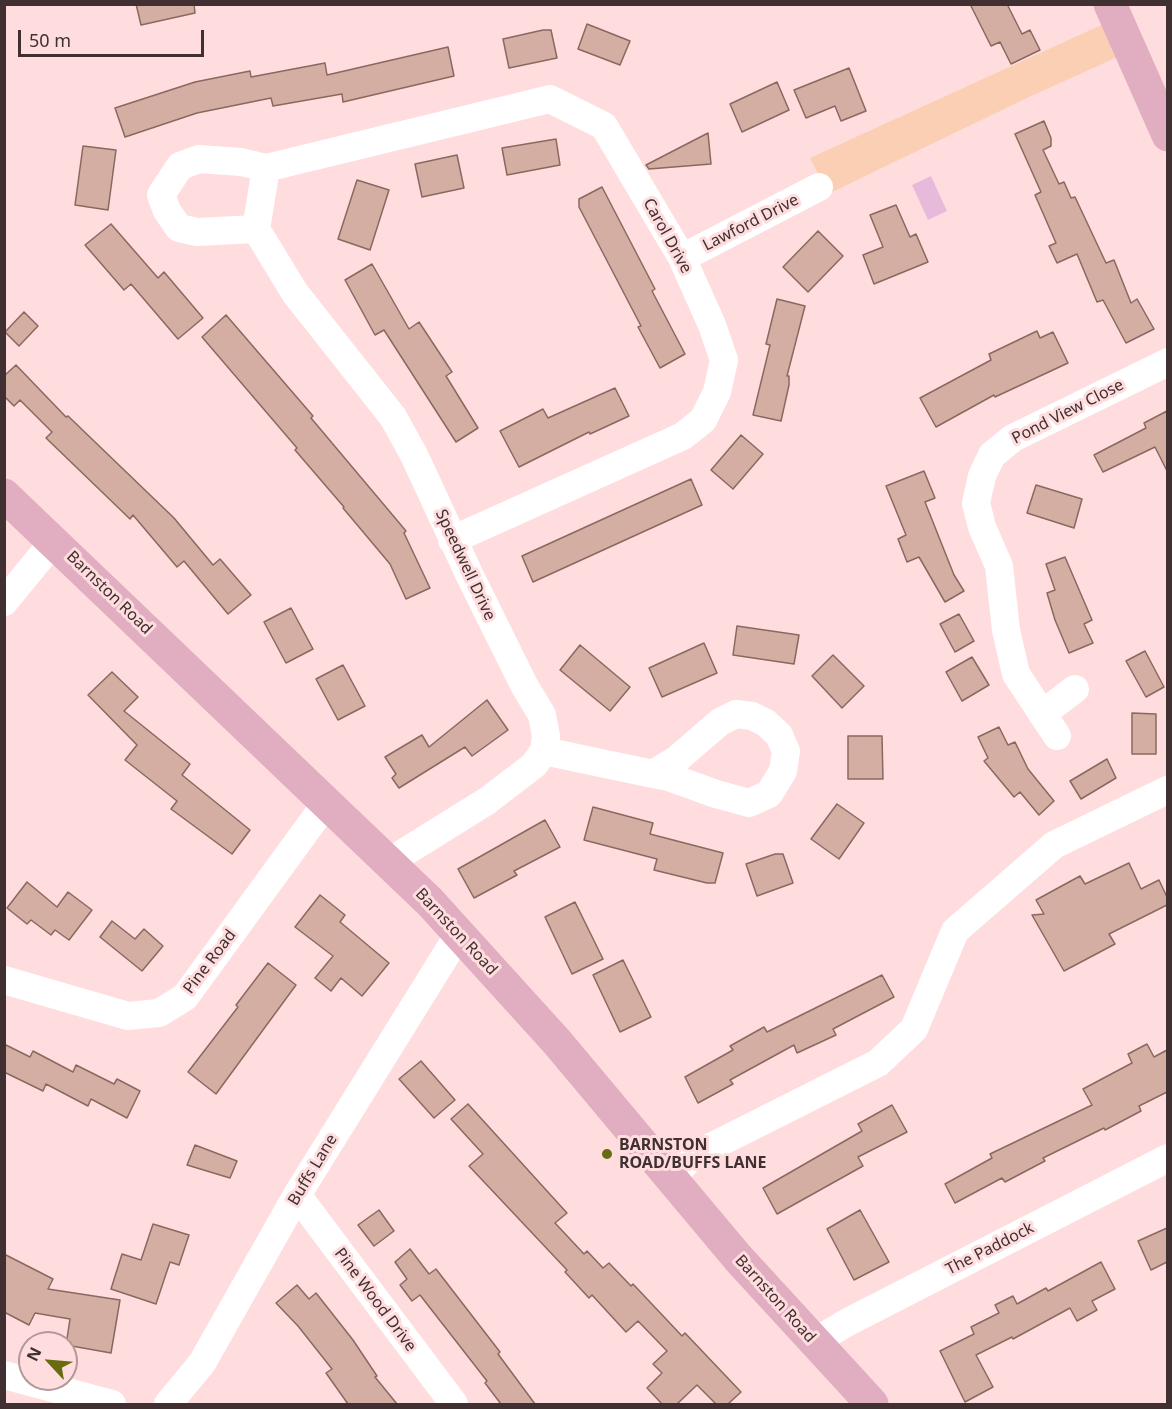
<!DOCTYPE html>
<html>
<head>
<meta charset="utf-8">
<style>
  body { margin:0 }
  #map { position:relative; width:1172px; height:1409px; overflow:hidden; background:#ffddde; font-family:"Noto Sans",sans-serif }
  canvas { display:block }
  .frame { position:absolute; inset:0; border:6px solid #403031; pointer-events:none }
  .north { position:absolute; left:18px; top:1331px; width:60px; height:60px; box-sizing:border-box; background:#ffddde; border:2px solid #b39899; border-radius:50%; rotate:296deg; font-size:16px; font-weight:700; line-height:24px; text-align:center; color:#403031 }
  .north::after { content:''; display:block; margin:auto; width:21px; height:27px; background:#686c10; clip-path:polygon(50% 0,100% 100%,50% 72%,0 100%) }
  .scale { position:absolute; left:18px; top:30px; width:186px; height:27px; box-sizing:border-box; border:3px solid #403031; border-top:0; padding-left:8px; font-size:18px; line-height:21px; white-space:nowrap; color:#403031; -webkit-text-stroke:4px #ffddde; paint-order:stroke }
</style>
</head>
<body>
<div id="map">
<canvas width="1172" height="1409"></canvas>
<div class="frame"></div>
<div class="north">N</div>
<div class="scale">50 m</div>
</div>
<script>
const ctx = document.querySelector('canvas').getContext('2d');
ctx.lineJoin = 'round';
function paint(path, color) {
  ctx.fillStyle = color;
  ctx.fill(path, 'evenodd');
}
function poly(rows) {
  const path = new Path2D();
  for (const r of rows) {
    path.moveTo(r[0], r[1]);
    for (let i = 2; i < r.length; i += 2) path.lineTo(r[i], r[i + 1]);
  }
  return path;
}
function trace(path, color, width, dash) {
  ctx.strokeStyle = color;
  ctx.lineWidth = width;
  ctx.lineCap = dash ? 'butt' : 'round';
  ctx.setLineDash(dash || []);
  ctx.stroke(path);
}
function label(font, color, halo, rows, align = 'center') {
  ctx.font = font + ' "Noto Sans",sans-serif';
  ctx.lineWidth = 6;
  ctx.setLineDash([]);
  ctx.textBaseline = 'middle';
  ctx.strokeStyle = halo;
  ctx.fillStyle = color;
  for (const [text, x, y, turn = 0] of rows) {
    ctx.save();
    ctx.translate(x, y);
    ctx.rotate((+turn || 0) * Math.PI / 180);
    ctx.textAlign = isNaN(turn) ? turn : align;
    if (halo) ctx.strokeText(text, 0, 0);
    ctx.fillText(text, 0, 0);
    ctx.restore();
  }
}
paint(poly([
  [1110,21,1124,54,1029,97,828,194,810,158]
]), '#facfb4');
paint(poly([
  [931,176,947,211,928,220,912,185]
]), '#e7badb');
const building = poly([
  [136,4,194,4,195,13,141,25,136,4],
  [970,4,1007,4,1022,34,1030,30,1040,50,1011,64,1000,42,991,46,970,4],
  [587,24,630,41,620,65,578,49,587,24],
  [543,30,551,30,557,58,509,68,503,39,543,30],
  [448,47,454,76,343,102,342,94,273,106,271,98,197,113,125,137,115,108,195,82,250,71,251,77,325,63,327,75,448,47],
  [849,68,866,111,841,121,835,106,806,118,794,90,849,68],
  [777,82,789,110,742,132,730,104,777,82],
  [1044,121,1051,138,1051,146,1043,150,1059,184,1064,182,1071,198,1075,197,1106,263,1114,260,1131,303,1137,299,1154,329,1126,343,1103,300,1097,302,1077,254,1057,263,1049,246,1056,243,1035,195,1041,192,1015,134,1044,121],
  [708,133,711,164,649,169,646,165,708,133],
  [556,139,560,165,507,175,502,148,556,139],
  [83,146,116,150,108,210,75,205,83,146],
  [457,155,464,188,422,197,415,164,457,155],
  [357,180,389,190,370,250,338,239,357,180],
  [602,187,655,289,652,291,685,354,660,368,638,327,641,326,579,207,579,199,602,187],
  [896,205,910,237,916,234,928,262,874,284,863,255,883,247,870,215,896,205],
  [111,224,158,278,164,272,203,318,178,339,131,284,124,290,85,245,111,224],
  [818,231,843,256,808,292,783,267,818,231],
  [372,264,409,329,419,322,452,372,446,376,478,428,456,442,384,330,375,335,345,280,372,264],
  [777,299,805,306,787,376,789,376,789,385,781,421,753,415,770,345,766,344,777,299],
  [24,312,38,326,19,346,5,332,24,312],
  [226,315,313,416,311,418,406,531,404,533,430,588,406,599,390,564,343,508,344,507,295,450,297,448,202,337,226,315],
  [1037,331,1040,338,1053,332,1068,363,995,397,994,395,936,427,920,398,991,360,989,354,1037,331],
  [16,365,66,417,68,416,174,518,213,565,220,559,251,595,228,614,184,561,177,567,133,515,130,519,46,438,52,432,20,400,14,406,4,396,4,376,16,365],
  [615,388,629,416,590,434,589,432,519,467,500,431,543,409,548,418,615,388],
  [1167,411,1167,471,1155,447,1103,472,1094,455,1146,428,1144,423,1167,411],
  [741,435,763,454,733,489,711,470,741,435],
  [924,471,935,498,925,502,954,575,964,591,945,602,919,557,907,562,898,539,906,535,886,486,924,471],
  [691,479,702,505,533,582,522,556,691,479],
  [1036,485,1082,499,1074,528,1027,513,1036,485],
  [1065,557,1092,620,1084,624,1093,643,1069,653,1055,620,1047,593,1055,590,1046,564,1065,557],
  [291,608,313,649,286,663,264,622,291,608],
  [959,614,974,641,955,652,940,624,959,614],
  [737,626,799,635,794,664,733,655,737,626],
  [704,643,717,673,662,697,649,668,704,643],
  [580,645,630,687,610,711,560,670,580,645],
  [1145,651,1164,687,1146,697,1126,661,1145,651],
  [833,655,864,686,842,708,812,676,833,655],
  [972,657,989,685,962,701,946,672,972,657],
  [343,665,365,706,338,720,316,679,343,665],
  [112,672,138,697,124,711,190,764,182,775,250,830,232,854,171,809,177,801,125,760,137,745,88,695,112,672],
  [487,700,508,730,472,756,465,747,399,788,392,778,396,774,385,757,422,735,429,747,487,700],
  [1132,713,1156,714,1156,754,1132,754,1132,713],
  [999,727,1008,745,1015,742,1028,769,1054,801,1039,815,1020,792,1014,797,984,761,988,758,978,737,999,727],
  [848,736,882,736,883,779,848,779,848,736],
  [1107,759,1116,778,1081,799,1070,781,1107,759],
  [837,804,864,823,839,859,811,839,837,804],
  [593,807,653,823,650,834,723,853,715,883,707,883,654,870,657,859,584,840,593,807],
  [545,820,560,847,514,871,517,875,474,898,458,869,545,820],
  [775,854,783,854,793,883,757,896,746,864,775,854],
  [1129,863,1141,889,1159,880,1167,897,1167,905,1109,934,1115,944,1064,971,1032,915,1044,914,1036,900,1080,876,1085,884,1129,863],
  [27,882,57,907,68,892,92,910,69,940,55,930,51,935,31,920,27,924,7,908,27,882],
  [320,895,345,915,340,922,389,963,362,996,341,978,331,991,315,978,333,956,295,927,320,895],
  [575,902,603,959,572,974,545,917,575,902],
  [112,921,135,939,144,929,163,946,142,971,100,937,112,921],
  [623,960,651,1017,620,1032,593,975,623,960],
  [268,963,296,985,216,1094,188,1072,238,1007,236,1005,268,963],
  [882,975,894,997,833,1029,836,1035,797,1053,794,1045,730,1080,733,1084,698,1103,685,1077,733,1050,730,1046,764,1027,767,1032,882,975],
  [4,1044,30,1057,33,1051,73,1072,76,1065,114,1084,117,1079,140,1091,127,1118,91,1099,88,1106,46,1084,43,1091,4,1072,4,1044],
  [1147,1044,1154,1057,1167,1050,1167,1092,1139,1106,1141,1111,1105,1130,1104,1128,1043,1158,1045,1161,1005,1182,1002,1178,955,1203,945,1184,992,1158,990,1154,1092,1105,1083,1089,1132,1063,1128,1054,1147,1044],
  [421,1061,455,1100,434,1118,399,1079,421,1061],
  [468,1104,567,1213,555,1223,584,1254,587,1251,603,1268,609,1263,631,1286,633,1284,682,1336,685,1333,741,1392,728,1404,716,1404,697,1385,677,1404,662,1404,647,1388,662,1373,653,1364,667,1351,638,1321,626,1332,592,1295,589,1298,565,1272,567,1270,469,1166,483,1154,451,1119,468,1104],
  [892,1105,907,1132,858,1157,863,1166,777,1214,763,1188,862,1131,858,1124,892,1105],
  [195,1145,237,1161,230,1178,187,1165,195,1145],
  [379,1210,394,1231,374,1246,358,1225,379,1210],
  [860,1210,889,1262,854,1280,827,1229,860,1210],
  [153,1224,189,1235,179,1265,170,1262,156,1304,111,1289,122,1254,141,1260,153,1224],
  [1167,1228,1167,1262,1151,1270,1138,1241,1167,1228],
  [410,1249,429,1274,436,1269,500,1352,498,1354,535,1404,501,1404,485,1383,487,1381,420,1295,412,1301,400,1285,407,1279,395,1262,410,1249],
  [4,1254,53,1279,48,1289,120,1300,111,1353,66,1345,70,1319,35,1313,29,1325,4,1312,4,1254],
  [1101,1262,1115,1289,1092,1301,1097,1310,1077,1321,1070,1308,1013,1339,1012,1337,976,1355,993,1387,965,1402,940,1351,974,1334,971,1327,999,1313,995,1305,1013,1296,1017,1304,1046,1288,1048,1291,1101,1262],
  [297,1285,309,1299,316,1293,353,1340,377,1376,375,1377,397,1404,348,1404,326,1373,332,1369,298,1326,276,1303,297,1285]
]);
paint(building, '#d4ada3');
trace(building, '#8b685f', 1.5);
trace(poly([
  [266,168,256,229,295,293,393,417,414,455,470,576,524,685,542,715,546,736,544,751,534,765,487,801,389,862],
  [256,229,197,232,179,228,167,211,161,195,180,166,199,159,241,162,266,168,550,99,604,126,682,258,712,325,724,360,717,392,703,420,683,436,452,540],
  [682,258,819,187],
  [4,602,54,541],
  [1042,714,1075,689],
  [1057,736,1016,674,1006,630,999,566,982,527,976,503,982,476,992,455,1013,438,1168,362],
  [544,751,653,774,669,777,716,794,749,803,769,794,783,771,786,751,779,735,766,723,752,716,736,714,720,722,676,760,653,774],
  [4,980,128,1016,159,1013,185,997,327,802],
  [671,1179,691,1157,878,1063,914,1029,955,931,1054,845,1167,790],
  [297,1195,454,1404],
  [814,1342,848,1322,1168,1158],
  [4,1375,112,1404],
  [168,1404,202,1363,297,1195,459,934]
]), '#fff', 28);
trace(poly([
  [1110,4,1168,135],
  [4,495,430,902,557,1042,738,1258,872,1404]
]), '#e0adc1', 33);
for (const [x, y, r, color] of [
  [607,1154,6,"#686c10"]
]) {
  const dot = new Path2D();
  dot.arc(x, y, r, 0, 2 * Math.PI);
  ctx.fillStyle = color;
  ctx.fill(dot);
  trace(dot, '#ffddde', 2);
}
label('16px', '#403031', '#ffddde', [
  ["Lawford Drive",751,223,-27],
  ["Carol Drive",667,236,61],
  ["Pond View Close",1068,412,-27],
  ["Speedwell Drive",465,565,65],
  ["Barnston Road",109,593,44],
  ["Barnston Road",456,932,47],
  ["Pine Road",210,962,-53],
  ["Buffs Lane",313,1170,-59],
  ["The Paddock",990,1249,-27],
  ["Barnston Road",775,1299,48],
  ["Pine Wood Drive",375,1300,53]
]);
label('bold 16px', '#403031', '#ffddde', [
  ["BARNSTON",619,1145],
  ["ROAD/BUFFS LANE",619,1163]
], 'left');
</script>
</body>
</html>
